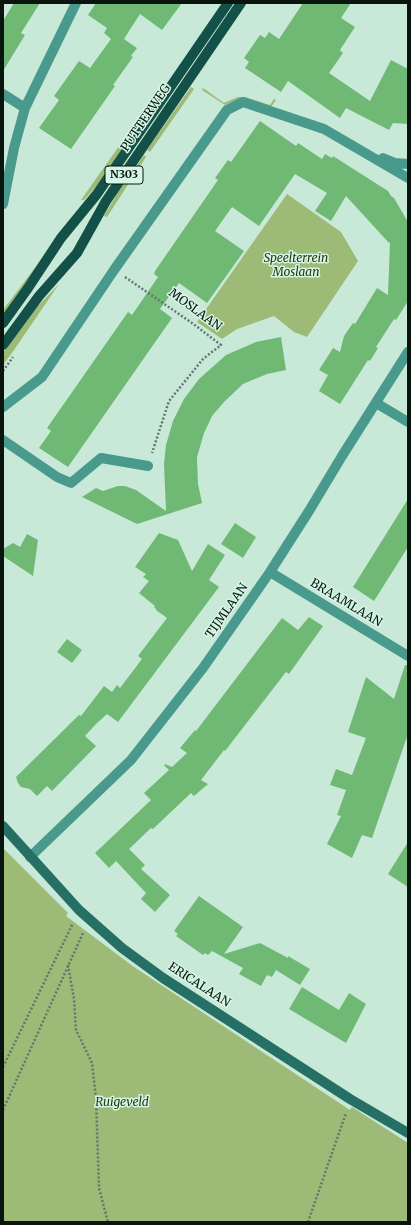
<!DOCTYPE html>
<html>
<head>
<meta charset="utf-8">
<style>
  body { margin:0 }
  #map { position:relative; width:411px; height:1225px; overflow:hidden; background:#c8e9d8; font-family:Merriweather,serif }
  canvas { display:block }
  .frame { position:absolute; inset:0; border:4px solid #0a1510; pointer-events:none }
</style>
</head>
<body>
<div id="map">
<canvas width="411" height="1225"></canvas>
<div class="frame"></div>
</div>
<script>
const ctx = document.querySelector('canvas').getContext('2d');
ctx.lineJoin = 'round';
function paint(path, color) {
  ctx.fillStyle = color;
  ctx.fill(path, 'evenodd');
}
function poly(rows) {
  const path = new Path2D();
  for (const r of rows) {
    path.moveTo(r[0], r[1]);
    for (let i = 2; i < r.length; i += 2) path.lineTo(r[i], r[i + 1]);
  }
  return path;
}
function trace(path, color, width, dash) {
  ctx.strokeStyle = color;
  ctx.lineWidth = width;
  ctx.lineCap = dash ? 'butt' : 'round';
  ctx.setLineDash(dash || []);
  ctx.stroke(path);
}
function label(font, color, halo, rows, align = 'center') {
  ctx.font = font + ' Merriweather,serif';
  ctx.lineWidth = 3;
  ctx.setLineDash([]);
  ctx.textBaseline = 'middle';
  ctx.strokeStyle = halo;
  ctx.fillStyle = color;
  for (const [text, x, y, turn = 0] of rows) {
    ctx.save();
    ctx.translate(x, y);
    ctx.rotate((+turn || 0) * Math.PI / 180);
    ctx.textAlign = isNaN(turn) ? turn : align;
    if (halo) ctx.strokeText(text, 0, 0);
    ctx.fillText(text, 0, 0);
    ctx.restore();
  }
}
paint(poly([
  [191,87,194,89,150,152,147,150],
  [203,88,224,103,238,97,245,97,270,105,274,99,276,100,271,107,239,99,225,105,202,90],
  [149,104,152,106,130,138,126,136],
  [124,139,127,142,100,182,84,200,81,200],
  [144,155,146,157,107,217,104,216,118,192],
  [287,194,341,232,358,261,307,337,294,332,274,316,237,329,222,339,197,322],
  [43,257,3,316,3,310],
  [59,284,14,350,3,365,3,353,37,307],
  [3,848,68,913,66,916,134,967,350,1110,352,1107,408,1143,408,1222,3,1222]
]), '#9dba76');
paint(poly([
  [14,3,40,3,21,33,25,35,3,71,3,21],
  [96,3,182,3,162,30,140,14,124,39,137,48,131,56,133,57,113,85,115,86,71,149,39,128,59,100,54,96,79,61,90,68,111,39,104,33,107,28,88,15],
  [303,3,351,3,341,18,355,27,340,50,343,53,329,73,370,101,391,60,408,69,408,124,393,123,389,130,346,108,340,118,288,81,281,92,245,68,249,62,244,58,260,35,265,38,269,32,279,39],
  [260,121,296,146,298,143,322,159,325,154,332,158,333,156,388,191,391,196,394,198,408,222,408,301,396,320,394,319,376,347,378,348,370,361,368,360,340,404,319,391,328,375,319,370,333,348,340,352,344,336,353,323,355,324,377,288,388,295,390,242,389,243,346,196,331,221,315,211,327,193,295,174,259,226,232,207,215,231,244,251,207,303,179,283,160,309,172,318,68,467,39,448,51,431,47,428,128,312,132,315,158,277,154,274,155,271,218,180,215,178,228,160,231,162],
  [281,337,286,370,267,374,243,384,224,402,212,416,204,433,197,457,198,484,202,503,137,524,82,497,96,488,103,491,118,486,125,486,136,490,166,511,164,464,166,445,173,421,184,399,199,379,226,355,256,342],
  [408,499,408,547,374,601,353,587],
  [235,523,256,537,243,558,221,544],
  [159,533,178,540,192,571,208,544,225,555,209,580,219,587,118,722,107,714,96,724,85,736,96,746,52,791,47,786,37,796,30,789,21,787,18,783,16,777,79,715,81,716,104,686,112,692,117,685,120,688,142,659,138,656,167,618,156,610,156,609,154,607,155,606,139,593,149,581,143,577,146,574,135,567],
  [27,534,38,540,33,576,3,556,3,549,13,543,20,547],
  [309,617,323,626,289,674,286,672,225,751,224,750,201,780,208,784,194,796,191,793,153,829,151,828,129,849,145,865,141,869,170,895,155,912,141,899,146,893,116,861,109,868,95,853,151,800,144,793,169,770,164,765,165,764,172,767,187,753,180,748,195,730,196,731,282,618,298,630],
  [67,639,82,650,72,663,57,652],
  [405,665,408,665,408,734,372,838,362,835,352,858,327,844,341,816,337,815,346,790,330,785,336,769,352,775,366,738,348,732,366,677,394,699],
  [408,842,408,887,388,874],
  [199,896,243,927,224,954,260,943,288,958,288,956,310,969,300,985,276,970,272,977,267,975,261,986,239,974,243,968,212,951,208,955,205,953,203,955,176,936,178,934,174,931],
  [302,987,339,1010,349,993,366,1004,346,1043,289,1009]
]), '#70b974');
trace(poly([
  [125,277,192,323,221,345,203,359,169,401,152,453],
  [3,371,13,357],
  [68,965,74,999,76,1030,92,1063,96,1098,99,1188,108,1222],
  [3,1067,73,923],
  [3,1110,83,933],
  [308,1222,346,1113]
]), '#62776c', 2.5, [2, 2]);
trace(poly([
  [3,94,25,108],
  [383,158,395,163,408,164],
  [3,204,14,148,25,108,76,3],
  [376,403,408,422],
  [3,407,42,377,114,270,227,110,243,102,324,129,408,178],
  [3,440,57,477,71,483,101,458,148,466],
  [270,572,408,656],
  [30,857,131,760,203,668,270,572,309,511,342,456,408,352]
]), '#499a8d', 10);
trace(poly([
  [3,826,79,910,122,948,163,978,350,1099,408,1133]
]), '#256f64', 10);
trace(poly([
  [3,323,28,288,61,238,97,194,228,3],
  [3,345,39,296,77,253,106,201,241,3]
]), '#135048', 10);
for (const [x, y, w] of [
  [124,175,38]
]) {
  const box = new Path2D();
  box.roundRect(x - w / 2, y - 9, w, 18, 3);
  ctx.fillStyle = '#d5f6e5';
  ctx.fill(box);
  trace(box, '#0a1510', 1);
}
label('bold 11px', '#0a1510', null, [
  ["N303",124,175]
]);
label('12px', '#0a1510', '#d5f6e5', [
  ["PUTTERWEG",146,118,-56],
  ["MOSLAAN",195,310,36],
  ["BRAAMLAAN",346,603,31],
  ["TIJMLAAN",227,611,-55],
  ["ERICALAAN",199,985,33]
]);
label('italic 12px', '#283712', '#d5f6e5', [
  ["Speelterrein",296,259],
  ["Moslaan",296,273],
  ["Ruigeveld",122,1103]
]);
</script>
</body>
</html>
